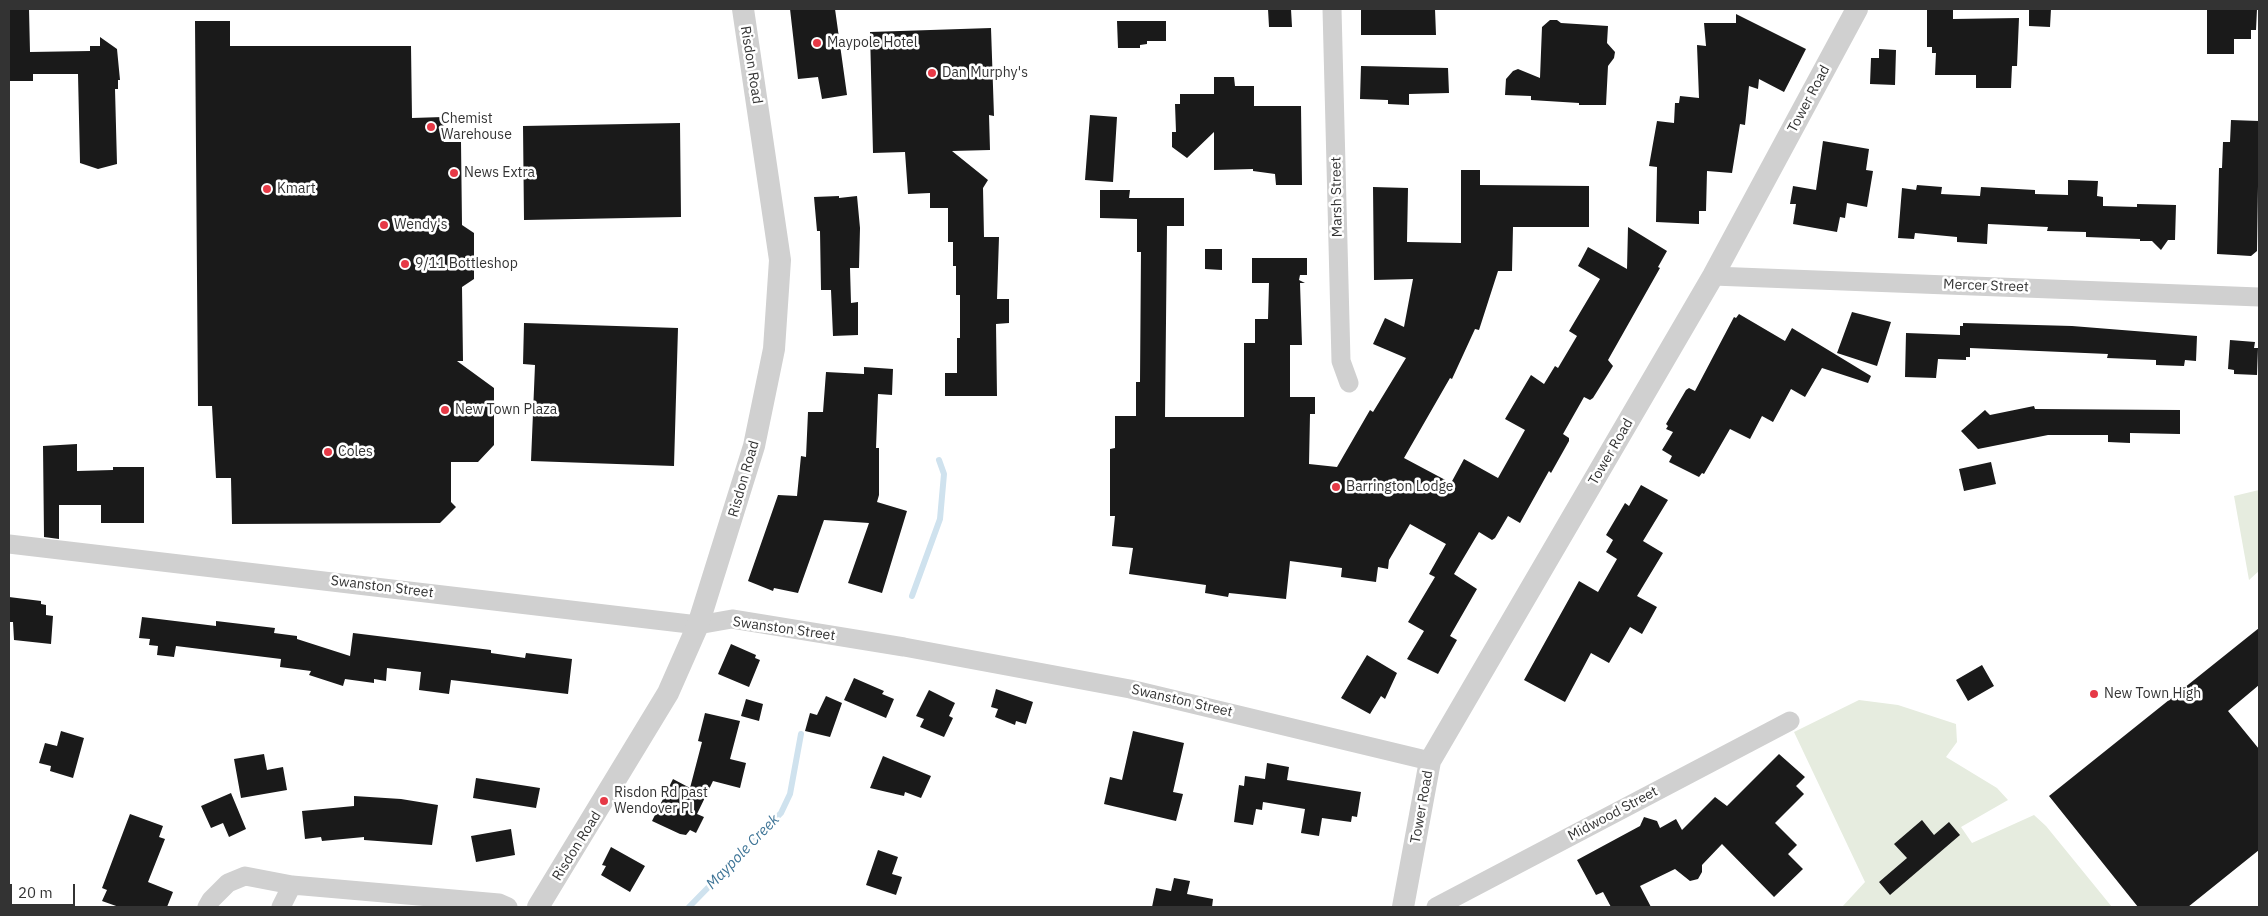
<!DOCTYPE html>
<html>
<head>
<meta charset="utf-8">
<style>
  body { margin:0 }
  #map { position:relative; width:2268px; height:916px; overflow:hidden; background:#fff; font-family:"IBM Plex Sans",sans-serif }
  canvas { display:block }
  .frame { position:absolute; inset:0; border:10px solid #333; pointer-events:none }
  .scale { position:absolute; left:10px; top:884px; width:65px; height:22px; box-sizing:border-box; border:2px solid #333; border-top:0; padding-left:6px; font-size:15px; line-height:18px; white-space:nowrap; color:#333; -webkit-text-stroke:4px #fff; paint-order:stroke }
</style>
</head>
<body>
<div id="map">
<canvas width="2268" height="916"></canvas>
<div class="frame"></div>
<div class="scale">20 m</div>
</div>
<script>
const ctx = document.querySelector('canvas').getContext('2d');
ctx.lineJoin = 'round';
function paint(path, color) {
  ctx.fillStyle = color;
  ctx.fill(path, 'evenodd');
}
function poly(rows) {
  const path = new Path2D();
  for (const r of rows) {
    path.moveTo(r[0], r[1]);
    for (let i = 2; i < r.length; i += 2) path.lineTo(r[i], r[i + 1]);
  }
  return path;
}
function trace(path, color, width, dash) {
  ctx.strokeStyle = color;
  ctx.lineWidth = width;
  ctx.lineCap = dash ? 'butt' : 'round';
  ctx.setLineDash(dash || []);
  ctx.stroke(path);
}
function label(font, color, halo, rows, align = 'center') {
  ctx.font = font + ' "IBM Plex Sans",sans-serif';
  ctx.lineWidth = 5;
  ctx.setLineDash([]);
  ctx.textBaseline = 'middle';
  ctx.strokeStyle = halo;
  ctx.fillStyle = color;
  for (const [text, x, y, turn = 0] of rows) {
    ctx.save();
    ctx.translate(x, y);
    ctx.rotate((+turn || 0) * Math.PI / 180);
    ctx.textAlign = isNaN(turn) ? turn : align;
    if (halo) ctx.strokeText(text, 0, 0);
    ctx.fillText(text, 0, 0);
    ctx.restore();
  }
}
paint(poly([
  [2259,490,2259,571,2249,580,2234,496],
  [1859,700,1898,705,1956,724,1957,742,1946,757,1997,788,2008,800,1961,827,1972,843,2034,815,2046,826,2112,907,1842,907,1865,882,1794,732]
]), '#e6ecdf');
trace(poly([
  [912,596,940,519,944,474,939,460],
  [689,907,781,813,790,794,801,734]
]), '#cfe2ee', 6);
paint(poly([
  [9,9,29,9,30,52,90,51,90,46,100,46,100,37,117,49,120,80,118,80,118,89,115,89,117,164,98,169,80,163,78,74,33,74,33,81,9,81],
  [790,9,835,9,847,95,822,99,818,77,798,79],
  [1268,9,1291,9,1292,27,1269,27],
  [1361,9,1435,9,1436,35,1361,35],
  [1927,9,1953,9,1953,19,2019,18,2017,66,2012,66,2011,88,1976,88,1976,75,1935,75,1936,53,1932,53,1932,47,1927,47],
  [2029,9,2051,9,2050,27,2029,26],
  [2207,9,2257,9,2256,30,2251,30,2251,39,2234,39,2234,54,2207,54],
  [1736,14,1806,49,1784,92,1759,79,1758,89,1749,86,1745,125,1740,124,1732,173,1707,171,1706,211,1699,211,1699,224,1656,222,1657,167,1649,166,1657,121,1674,123,1675,103,1679,103,1680,96,1699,98,1697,45,1706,46,1704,23,1736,23],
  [1550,20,1557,20,1561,23,1608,26,1607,43,1615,52,1614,58,1608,66,1606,105,1579,105,1579,103,1531,100,1531,96,1505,95,1506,79,1513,71,1518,69,1540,78,1542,27],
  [195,21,230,21,230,46,411,46,412,118,443,117,444,142,461,142,462,225,474,233,474,279,462,287,463,361,457,361,494,388,494,445,478,462,451,462,451,502,456,507,440,523,232,524,231,478,216,478,212,406,198,406],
  [1117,21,1166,21,1166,41,1147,41,1147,44,1140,45,1140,48,1118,48],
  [991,28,994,116,989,115,990,150,952,151,988,180,983,188,984,237,999,237,997,299,1009,299,1009,323,996,324,997,396,945,396,945,373,957,373,957,338,960,338,960,295,956,295,956,266,953,266,953,242,948,242,948,208,930,208,930,193,908,194,905,152,873,153,870,32],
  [1879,49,1896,50,1895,85,1870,84,1871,58,1879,58],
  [1361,66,1448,68,1449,93,1409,94,1409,105,1388,104,1388,100,1360,99],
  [1214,77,1234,77,1235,86,1254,86,1254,106,1301,106,1302,185,1276,185,1275,174,1253,171,1253,169,1214,170,1214,132,1187,158,1172,147,1172,132,1176,132,1175,104,1180,104,1180,94,1214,94],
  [1090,115,1117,117,1113,182,1085,180],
  [2231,120,2259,121,2257,251,2251,256,2217,254,2219,168,2222,168,2223,142,2230,142],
  [680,123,681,217,524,220,523,126],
  [1823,141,1869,149,1866,170,1873,171,1867,207,1847,203,1845,218,1840,217,1837,232,1793,224,1796,204,1790,204,1793,186,1816,190],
  [1461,170,1480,170,1480,185,1589,186,1589,227,1513,227,1512,271,1498,271,1479,330,1475,329,1452,379,1450,378,1404,458,1451,483,1464,459,1498,478,1525,430,1505,419,1531,375,1544,384,1555,366,1558,368,1577,336,1569,331,1600,279,1578,266,1588,247,1627,269,1628,227,1667,251,1658,267,1660,268,1608,360,1613,366,1593,398,1590,400,1584,397,1563,434,1569,438,1569,441,1551,473,1549,471,1520,523,1508,516,1495,538,1492,540,1479,532,1454,574,1477,589,1450,636,1457,640,1438,674,1407,659,1424,631,1408,622,1435,577,1429,574,1446,544,1410,524,1389,560,1388,569,1378,567,1376,582,1341,577,1342,568,1290,561,1286,599,1229,593,1228,597,1205,593,1206,585,1129,574,1133,548,1112,546,1115,516,1110,516,1110,449,1115,448,1115,416,1136,416,1136,382,1140,382,1141,252,1137,252,1137,219,1100,218,1100,190,1130,190,1129,198,1184,198,1184,226,1167,226,1165,417,1244,417,1244,343,1255,343,1255,319,1268,319,1269,283,1252,283,1252,258,1307,258,1307,275,1300,275,1299,280,1305,283,1300,283,1302,345,1290,345,1290,397,1315,397,1315,414,1310,414,1309,464,1337,467,1370,410,1373,412,1406,358,1373,344,1385,318,1404,327,1413,279,1374,280,1373,187,1408,188,1407,242,1461,243],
  [2068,180,2098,181,2097,196,2103,197,2103,206,2137,207,2137,204,2176,205,2175,240,2168,240,2161,250,2152,241,2140,241,2140,239,2086,237,2086,232,2047,231,2048,227,1988,224,1987,244,1957,242,1957,237,1915,233,1914,239,1898,238,1902,188,1916,190,1917,185,1942,187,1941,194,1980,196,1981,187,2035,190,2035,194,2068,195],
  [839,196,839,198,857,196,860,228,859,268,850,268,851,303,858,302,858,335,833,336,831,290,821,290,820,231,817,231,814,197],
  [1205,249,1222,249,1222,270,1205,269],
  [1852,312,1891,322,1877,366,1837,353],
  [1739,314,1785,341,1792,328,1871,376,1868,383,1822,368,1805,397,1791,389,1773,422,1762,416,1750,439,1730,429,1704,474,1702,473,1699,477,1669,462,1672,456,1662,450,1673,432,1666,429,1668,426,1666,424,1686,390,1689,388,1695,391,1734,317,1736,318],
  [524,323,678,328,674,466,531,461,535,365,523,364],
  [1963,323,2072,326,2197,336,2196,361,2185,360,2184,366,2156,365,2156,360,2107,358,2108,354,1970,348,1970,357,1966,357,1966,360,1938,359,1936,378,1905,377,1906,333,1960,335,1960,326,1963,326],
  [2230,340,2255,342,2254,348,2258,348,2257,375,2234,374,2234,370,2228,369],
  [864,367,893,369,892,395,878,394,876,448,879,448,879,495,877,502,907,511,882,593,848,583,869,523,824,520,798,593,774,588,773,591,748,581,778,495,797,496,801,456,806,457,808,412,823,412,826,372,864,374],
  [2034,406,2035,409,2180,410,2180,434,2130,433,2130,443,2108,442,2108,435,2048,435,1978,449,1961,431,1985,410,1990,415],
  [77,444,77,471,113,470,113,467,144,467,144,523,101,523,101,505,59,505,59,539,44,537,43,446],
  [1991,462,1996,484,1964,491,1959,469],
  [1641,485,1668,500,1643,541,1663,553,1637,596,1657,607,1642,634,1630,627,1609,663,1591,653,1565,702,1524,680,1579,581,1598,592,1617,559,1606,552,1613,540,1606,535,1625,503,1629,506],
  [9,597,41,601,41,604,46,605,46,615,53,616,51,644,14,640,13,622,9,622],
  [142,617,216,626,216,621,275,628,274,633,297,636,297,639,350,656,353,633,491,650,491,653,525,658,526,653,572,659,568,694,451,680,449,694,419,690,421,672,387,668,386,681,374,679,374,683,345,679,343,686,309,675,311,671,280,667,281,659,176,646,174,657,157,655,158,646,149,645,150,639,139,638],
  [2259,628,2259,685,2228,711,2259,749,2259,850,2188,907,2138,907,2049,796],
  [731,644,756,655,755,658,760,660,749,687,718,674],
  [1367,655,1397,673,1385,699,1381,696,1370,714,1341,698],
  [1982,665,1994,686,1968,701,1956,680],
  [854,678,884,691,882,694,894,699,886,718,844,700],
  [996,689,1033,702,1026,724,1016,721,1015,725,995,717,998,709,991,707],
  [929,690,955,703,949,716,953,718,944,737,920,727,924,719,916,716],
  [826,696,842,703,830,737,805,731,810,713,817,715],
  [746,699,763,704,759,721,741,716],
  [705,713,740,721,730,759,746,763,740,788,713,781,697,814,704,817,696,833,690,830,686,835,680,834,652,821,673,779,690,788,702,742,698,741],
  [61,731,84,738,73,778,50,771,51,766,39,763,45,743,57,746],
  [1133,731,1184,743,1173,792,1183,794,1176,821,1104,804,1110,777,1122,780],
  [264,754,267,770,283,767,287,790,241,798,234,759],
  [1779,754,1805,777,1796,786,1804,794,1775,823,1797,845,1788,854,1803,869,1774,897,1722,844,1702,865,1702,872,1698,879,1690,881,1675,869,1640,886,1651,907,1611,907,1603,892,1596,895,1577,860,1640,826,1644,817,1657,821,1660,828,1676,819,1682,830,1715,797,1727,806],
  [883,756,931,776,921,798,905,792,904,796,870,788],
  [1267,763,1289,767,1287,780,1361,792,1357,817,1352,816,1351,822,1322,818,1319,836,1301,833,1305,809,1263,802,1262,810,1256,809,1253,825,1234,822,1239,785,1244,786,1245,776,1265,779],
  [476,778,540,788,536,808,473,798],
  [231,793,246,829,229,837,223,823,211,828,201,806],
  [354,796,401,799,438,805,432,845,364,840,364,837,322,841,321,837,305,839,302,811,354,806],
  [130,814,163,826,159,837,165,839,148,882,173,892,167,907,119,907,102,901,107,890,102,888],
  [1922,820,1934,835,1949,822,1960,835,1890,895,1879,882,1907,858,1894,844],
  [511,829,515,855,476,862,471,836],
  [611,847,645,866,630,892,601,875,606,866,602,865],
  [878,850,898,857,892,874,902,877,896,895,866,885],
  [1174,878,1190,881,1187,894,1213,899,1212,907,1152,907,1156,888,1171,891]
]), '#1a1a1a');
trace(poly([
  [1332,9,1341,361,1349,383],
  [1713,276,2259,297],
  [9,544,698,625,732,619,904,647,1130,689,1430,761],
  [207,907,211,900,228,883,245,876,292,885,499,903,508,907],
  [281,907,292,885],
  [1436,907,1790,721]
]), '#d0d0d0', 19);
trace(poly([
  [538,907,668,693,698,625,754,446,774,349,780,260,743,9],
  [1403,907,1430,761,1713,276,1857,9]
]), '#d0d0d0', 22);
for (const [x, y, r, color] of [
  [817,43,5,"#e63946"],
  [932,73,5,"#e63946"],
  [431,127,5,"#e63946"],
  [454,173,5,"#e63946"],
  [267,189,5,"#e63946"],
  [384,225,5,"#e63946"],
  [405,264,5,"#e63946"],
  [445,410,5,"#e63946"],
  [328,452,5,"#e63946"],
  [1336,487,5,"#e63946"],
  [2094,694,5,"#e63946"],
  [604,801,5,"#e63946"]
]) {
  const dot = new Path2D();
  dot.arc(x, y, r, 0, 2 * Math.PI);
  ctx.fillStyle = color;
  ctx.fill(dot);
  trace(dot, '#fff', 2);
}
label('14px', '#333', '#fff', [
  ["Maypole Hotel",827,43],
  ["Dan Murphy's",942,73],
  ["Chemist",441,119],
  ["Warehouse",441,135],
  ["News Extra",464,173],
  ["Kmart",277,189],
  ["Wendy's",394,225],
  ["9/11 Bottleshop",415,264],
  ["New Town Plaza",455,410],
  ["Coles",338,452],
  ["Barrington Lodge",1346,487],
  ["New Town High",2104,694],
  ["Risdon Rd past",614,793],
  ["Wendover Pl",614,809]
], 'left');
label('14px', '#333', '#fff', [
  ["Risdon Road",751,65,81],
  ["Tower Road",1809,99,-62],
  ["Marsh Street",1337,197,-91],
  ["Mercer Street",1986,286,2],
  ["Tower Road",1611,452,-60],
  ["Risdon Road",744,479,-74],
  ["Swanston Street",382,587,7],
  ["Swanston Street",784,629,8],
  ["Swanston Street",1182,701,13],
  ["Tower Road",1422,807,-80],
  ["Midwood Street",1613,814,-28],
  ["Risdon Road",577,846,-58]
]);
label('italic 15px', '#3f7597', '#fff', [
  ["Maypole Creek",743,852,-46]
]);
</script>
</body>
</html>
